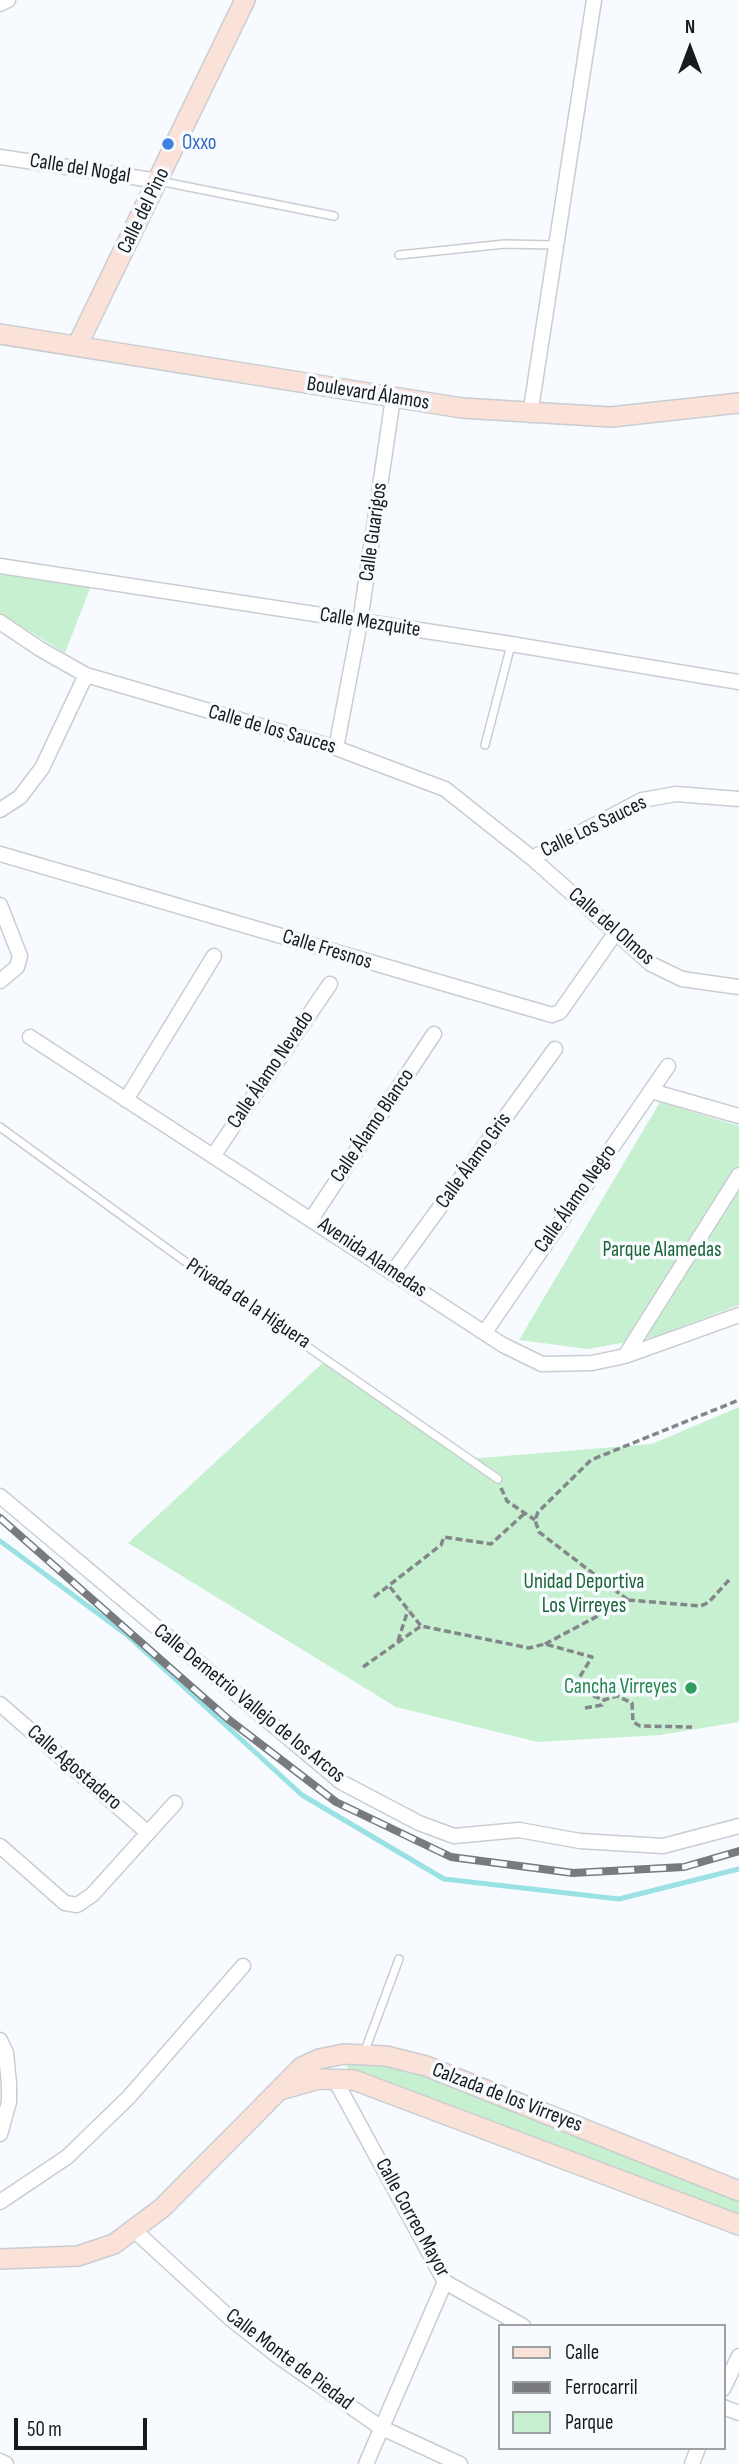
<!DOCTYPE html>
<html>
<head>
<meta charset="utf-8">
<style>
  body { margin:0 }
  #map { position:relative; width:739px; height:2464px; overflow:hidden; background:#f7fbff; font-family:"Sofia Sans Condensed",sans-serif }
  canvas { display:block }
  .legend { position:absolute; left:498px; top:2324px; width:228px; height:126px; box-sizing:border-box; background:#f7fbff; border:2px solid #9ea1a4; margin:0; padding:9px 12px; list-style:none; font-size:21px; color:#191a1c }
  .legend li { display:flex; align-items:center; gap:14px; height:35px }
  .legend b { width:35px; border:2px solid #9ea1a4 }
  .north { position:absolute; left:655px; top:14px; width:70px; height:70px; -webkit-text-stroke:5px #f7fbff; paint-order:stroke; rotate:0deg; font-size:19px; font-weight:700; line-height:28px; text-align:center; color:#191a1c }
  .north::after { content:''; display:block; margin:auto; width:24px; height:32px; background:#191a1c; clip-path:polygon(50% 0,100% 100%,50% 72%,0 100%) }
  .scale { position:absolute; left:14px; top:2418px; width:133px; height:32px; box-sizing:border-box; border:4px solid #191a1c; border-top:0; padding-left:9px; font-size:21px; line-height:24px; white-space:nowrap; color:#191a1c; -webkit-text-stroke:5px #f7fbff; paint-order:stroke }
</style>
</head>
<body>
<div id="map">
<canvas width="739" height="2464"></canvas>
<ul class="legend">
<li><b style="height:9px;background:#fae2d8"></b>Calle</li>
<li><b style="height:9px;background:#787a7d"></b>Ferrocarril</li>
<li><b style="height:19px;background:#c6f0cf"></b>Parque</li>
</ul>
<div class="north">N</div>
<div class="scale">50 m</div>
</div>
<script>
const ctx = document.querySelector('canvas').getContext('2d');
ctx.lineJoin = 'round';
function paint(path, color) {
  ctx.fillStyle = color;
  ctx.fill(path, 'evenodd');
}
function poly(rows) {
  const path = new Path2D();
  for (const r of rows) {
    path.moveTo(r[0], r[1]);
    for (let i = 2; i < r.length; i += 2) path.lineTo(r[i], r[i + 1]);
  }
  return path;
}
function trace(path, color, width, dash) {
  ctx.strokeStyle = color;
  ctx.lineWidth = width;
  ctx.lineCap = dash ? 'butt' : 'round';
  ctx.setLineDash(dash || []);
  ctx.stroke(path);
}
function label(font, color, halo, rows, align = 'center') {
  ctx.font = font + ' "Sofia Sans Condensed",sans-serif';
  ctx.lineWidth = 7;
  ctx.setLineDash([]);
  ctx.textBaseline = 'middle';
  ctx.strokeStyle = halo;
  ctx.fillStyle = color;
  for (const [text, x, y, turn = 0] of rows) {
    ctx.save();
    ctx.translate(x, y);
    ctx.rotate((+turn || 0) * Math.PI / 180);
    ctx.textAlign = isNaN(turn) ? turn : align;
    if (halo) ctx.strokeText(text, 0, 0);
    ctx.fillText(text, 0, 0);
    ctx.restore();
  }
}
paint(poly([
  [0,571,92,583,65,653,0,613],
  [660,1102,739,1126,739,1305,654,1337,588,1349,519,1340],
  [329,1357,468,1459,652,1444,739,1407,739,1722,660,1735,538,1742,396,1707,128,1543],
  [380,2058,739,2193,739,2227,351,2084,346,2060]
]), '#c6f0cf');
trace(poly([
  [0,1541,127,1635,302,1795,444,1879,619,1899,739,1869]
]), '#99e1e3', 5);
const lane = poly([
  [159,181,334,216],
  [399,255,505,244,555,245],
  [485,745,511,645],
  [0,1127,194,1268,498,1479],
  [364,2053,399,1959]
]);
const street = poly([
  [0,4,8,0],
  [0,157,159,181],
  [530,415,594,0],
  [0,566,511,644,739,682],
  [0,622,40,649,86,675,336,748,445,789,532,858,651,964,682,979,739,987],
  [336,748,360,622,393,398],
  [0,810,20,797,42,768,86,675],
  [0,854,552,1015,560,1012,616,932],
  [532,858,642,800,676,794,739,799],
  [0,905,20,956,17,967,0,981],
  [30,1037,503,1345,542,1364,592,1363,625,1356,739,1315],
  [651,1091,739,1116],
  [126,1100,214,956],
  [213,1156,330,984],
  [312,1218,434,1034],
  [392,1273,555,1049],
  [485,1332,668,1066],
  [625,1356,739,1175],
  [0,1496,341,1782,419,1823,454,1836,519,1830,580,1841,663,1846,739,1826],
  [0,1704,148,1833],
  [0,1846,65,1903,77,1905,92,1895,175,1803],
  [0,2040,6,2053,9,2084,9,2102,0,2134],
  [334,2078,445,2282,523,2326],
  [0,2202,67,2157,129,2097,243,1966],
  [135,2231,231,2319,279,2357,380,2427,460,2464],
  [723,2389,739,2356],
  [723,2407,739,2413],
  [0,2461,6,2464],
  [366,2464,445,2282],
  [692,2464,698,2448]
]);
const secondary = poly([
  [0,334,462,408,611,417,739,403],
  [77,346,245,0],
  [280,2090,319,2079,354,2080,739,2225],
  [0,2259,78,2256,114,2244,162,2208,302,2067,319,2059,344,2054,386,2056,426,2066,739,2191]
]);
trace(lane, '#c9cdd2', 10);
trace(street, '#c9cdd2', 17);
trace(secondary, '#c9cdd2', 22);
trace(poly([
  [501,1488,507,1501,535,1520],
  [390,1587,421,1626],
  [374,1597,441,1545,444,1537,491,1544,525,1513],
  [628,1600,701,1606,709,1602,729,1580],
  [398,1641,408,1610],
  [545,1644,628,1600,539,1532,535,1520,538,1512,591,1460,739,1400],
  [363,1667,421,1626,529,1648,545,1644,592,1657,573,1688,604,1700],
  [585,1708,602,1705,604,1700,617,1696,632,1703,633,1722,640,1726,692,1727]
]), '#84878a', 3.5, [7, 3.5]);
trace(lane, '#fff', 7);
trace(street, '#fff', 14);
trace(secondary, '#fae2d8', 19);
const rail = poly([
  [0,1518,228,1719,336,1802,451,1857,573,1873,684,1867,739,1851]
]);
trace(rail, '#787a7d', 8);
trace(rail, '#f7fbff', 5, [16]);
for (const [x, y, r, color] of [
  [168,144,7,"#3f7fe0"],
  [691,1688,7,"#2e9e5b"]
]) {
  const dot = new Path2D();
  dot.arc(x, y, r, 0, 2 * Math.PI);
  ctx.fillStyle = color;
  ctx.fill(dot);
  trace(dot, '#f7fbff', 2.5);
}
label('21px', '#366cbe', '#f7fbff', [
  ["Oxxo",182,144]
], 'left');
label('21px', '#191a1c', '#f7fbff', [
  ["Calle del Nogal",80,169,9],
  ["Calle del Pino",144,211,-64],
  ["Boulevard Álamos",368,394,9],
  ["Calle Guarigos",374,532,-82],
  ["Calle Mezquite",370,623,9],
  ["Calle de los Sauces",272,730,16],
  ["Calle Los Sauces",594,827,-26],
  ["Calle del Olmos",611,927,41],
  ["Calle Fresnos",327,950,17],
  ["Calle Álamo Nevado",271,1070,-56],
  ["Calle Álamo Blanco",373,1126,-56],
  ["Calle Álamo Gris",474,1161,-54],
  ["Calle Álamo Negro",576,1199,-55],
  ["Avenida Alamedas",372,1258,34],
  ["Privada de la Higuera",248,1304,34],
  ["Calle Demetrio Vallejo de los Arcos",249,1704,39],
  ["Calle Agostadero",74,1768,41],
  ["Calzada de los Virreyes",507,2098,21],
  ["Calle Correo Mayor",412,2218,61],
  ["Calle Monte de Piedad",289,2360,37]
]);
label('21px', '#1d6437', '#f7fbff', [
  ["Parque Alamedas",662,1251],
  ["Unidad Deportiva",584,1583],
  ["Los Virreyes",584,1607]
]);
label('21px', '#27864d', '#f7fbff', [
  ["Cancha Virreyes",677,1688]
], 'right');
</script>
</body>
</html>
